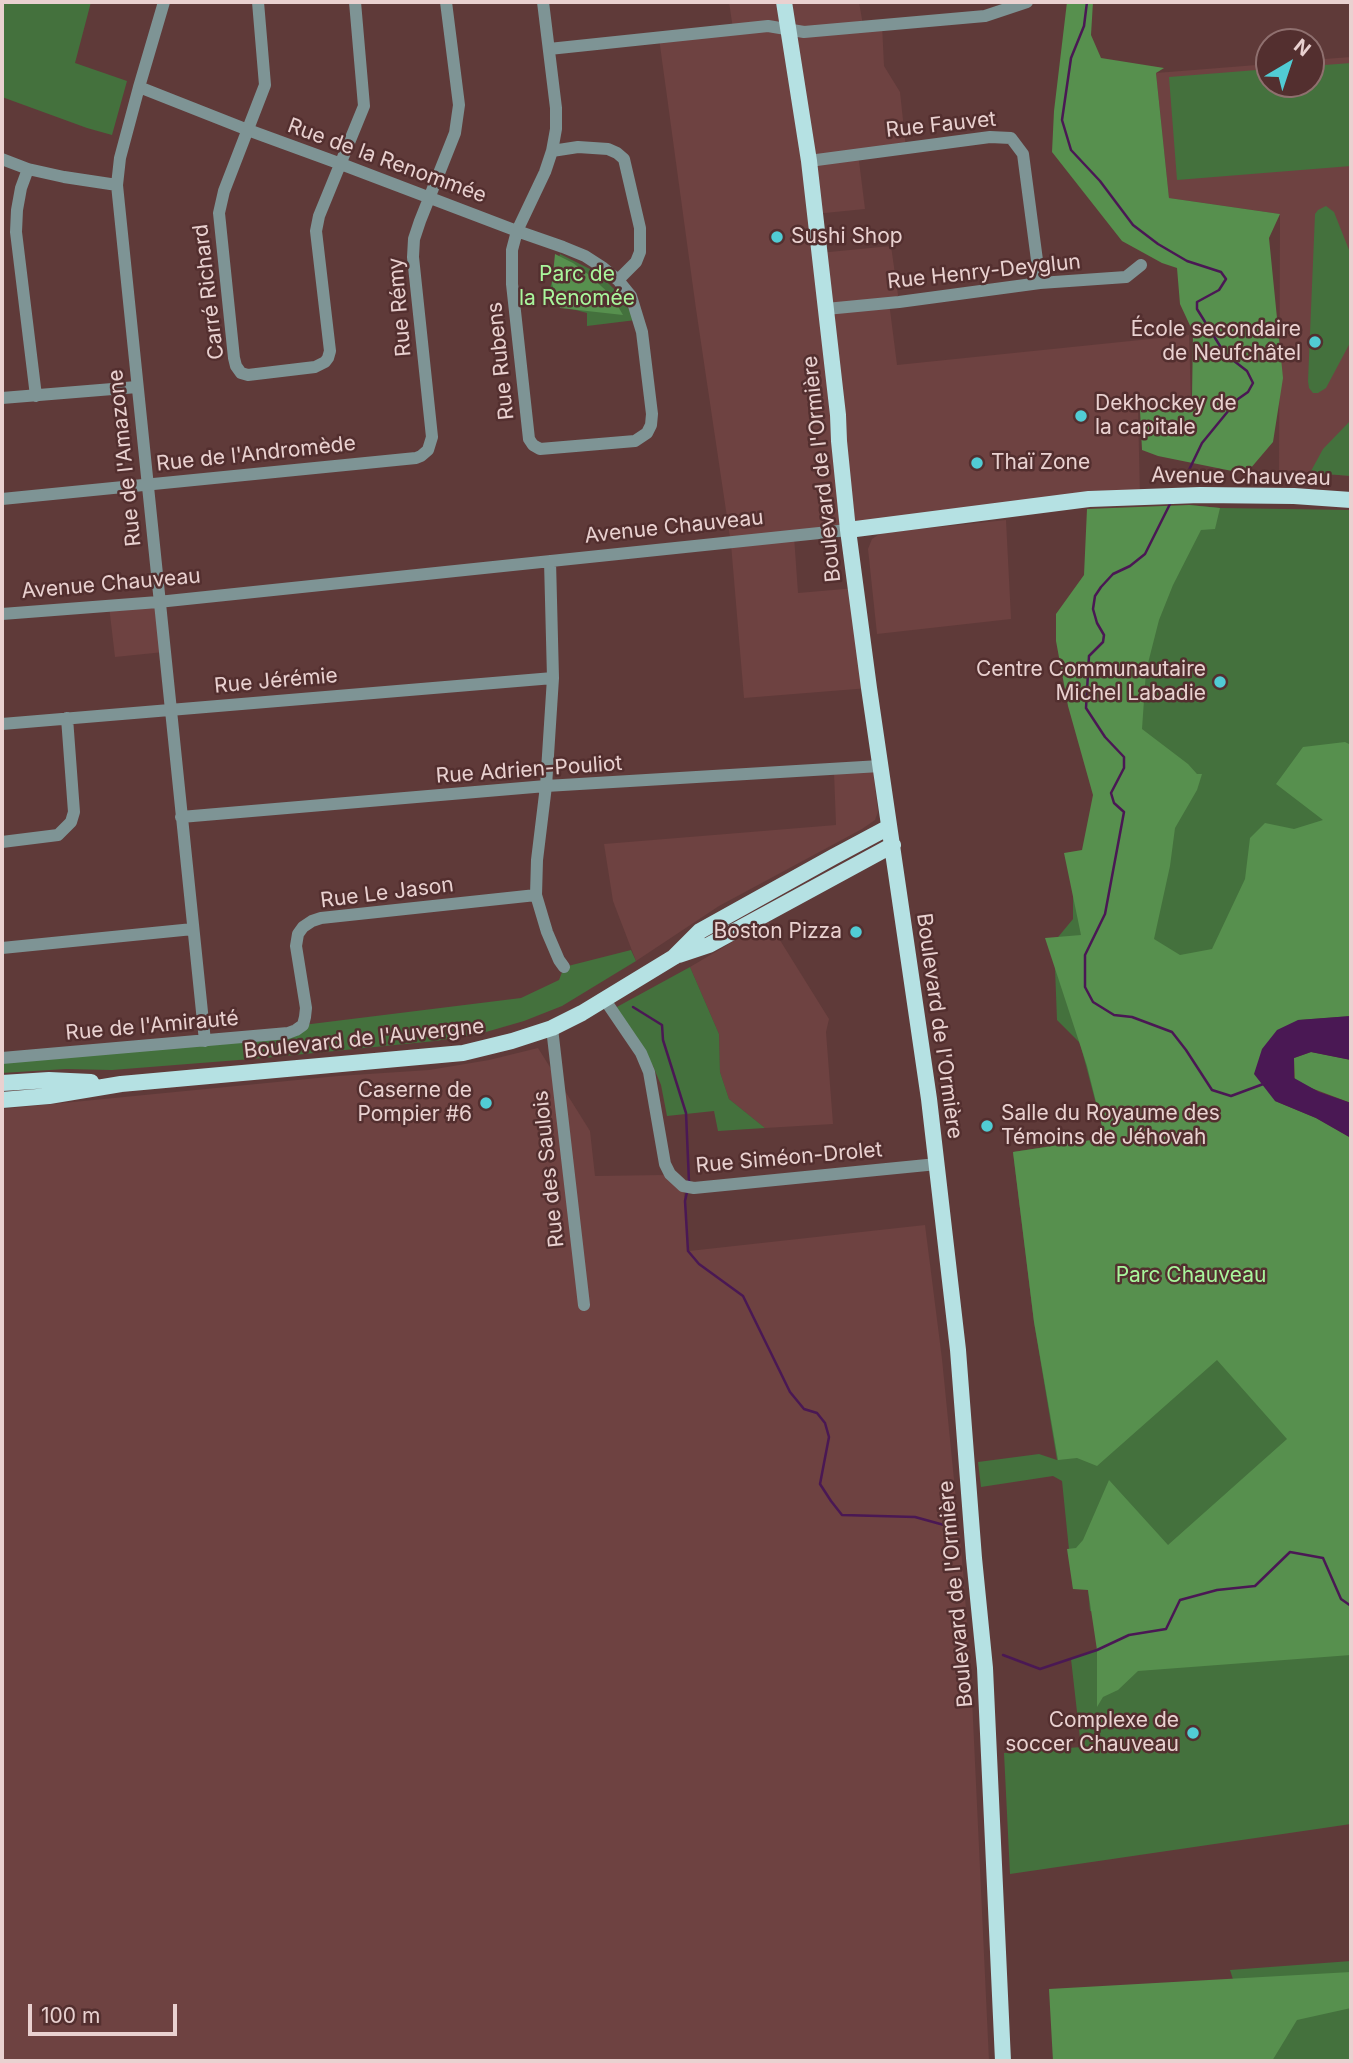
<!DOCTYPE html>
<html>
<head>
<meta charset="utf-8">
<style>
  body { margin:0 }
  #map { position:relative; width:1353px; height:2063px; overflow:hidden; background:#5f3a39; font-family:Inter,sans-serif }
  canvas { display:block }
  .frame { position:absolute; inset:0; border:4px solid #e9d1d0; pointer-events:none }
  .north { position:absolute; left:1255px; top:28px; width:70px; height:70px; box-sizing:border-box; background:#532f2f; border:2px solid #8f706f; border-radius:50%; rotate:39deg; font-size:19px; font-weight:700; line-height:28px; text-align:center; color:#e9d1d0 }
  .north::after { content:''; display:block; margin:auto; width:24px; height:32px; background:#51ccd4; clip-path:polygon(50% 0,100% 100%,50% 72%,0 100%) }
  .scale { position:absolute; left:28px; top:2004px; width:149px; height:32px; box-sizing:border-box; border:4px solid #e9d1d0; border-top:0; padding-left:9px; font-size:21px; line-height:24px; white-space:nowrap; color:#e9d1d0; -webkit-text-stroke:5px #532f2f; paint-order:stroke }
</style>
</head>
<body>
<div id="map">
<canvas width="1353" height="2063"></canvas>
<div class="frame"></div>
<div class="north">N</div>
<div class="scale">100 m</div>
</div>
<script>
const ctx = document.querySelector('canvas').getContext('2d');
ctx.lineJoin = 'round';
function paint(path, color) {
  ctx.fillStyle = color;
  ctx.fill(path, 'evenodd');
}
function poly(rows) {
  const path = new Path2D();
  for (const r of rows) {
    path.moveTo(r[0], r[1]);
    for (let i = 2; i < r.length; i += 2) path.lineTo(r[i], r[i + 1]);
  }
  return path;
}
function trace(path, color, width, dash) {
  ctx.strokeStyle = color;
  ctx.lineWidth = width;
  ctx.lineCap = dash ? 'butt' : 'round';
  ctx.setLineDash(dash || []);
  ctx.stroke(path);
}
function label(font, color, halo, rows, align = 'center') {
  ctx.font = font + ' Inter,sans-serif';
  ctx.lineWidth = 5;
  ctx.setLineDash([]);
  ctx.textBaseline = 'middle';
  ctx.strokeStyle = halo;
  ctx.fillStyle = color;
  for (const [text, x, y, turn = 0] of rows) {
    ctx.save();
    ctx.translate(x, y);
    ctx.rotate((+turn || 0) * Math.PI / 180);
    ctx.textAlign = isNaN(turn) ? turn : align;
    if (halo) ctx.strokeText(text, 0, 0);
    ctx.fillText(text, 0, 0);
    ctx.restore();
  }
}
paint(poly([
  [729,2,859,2,863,25,882,24,884,66,900,92,906,148,858,153,865,209,815,214,819,253,891,246,899,302,889,302,897,365,1189,335,1191,403,1138,409,1140,496,794,536,798,593,856,588,869,688,744,698,731,544,696,309,659,38,733,29],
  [1351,57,1351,476,1279,470,1280,214,1169,198,1156,73,1269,64,1269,84,1311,84,1311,60],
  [1006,520,1011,619,877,634,868,549,872,539,881,533],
  [158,602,164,652,115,657,109,606],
  [873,770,878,812,875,820,862,829,719,906,636,961,613,901,604,844,836,825,834,772],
  [768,921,829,1019,826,1032,833,1124,765,1128,729,1099,720,1072,719,1034,690,967],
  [538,1048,590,1131,595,1176,665,1175,683,1186,689,1251,925,1225,942,1359,963,1570,971,1677,989,2061,2,2061,2,1109,338,1076,429,1070,489,1060]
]), '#6e4241');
paint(poly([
  [2,2,91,2,75,63,127,81,112,135,87,128,2,97],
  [1351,63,1351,166,1177,180,1169,77,1269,69,1269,84,1311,84,1311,66],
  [1326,206,1334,212,1351,255,1351,341,1326,388,1318,393,1313,393,1309,388,1308,381,1315,214,1318,210],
  [560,254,590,269,605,280,618,293,636,320,587,326,587,313,546,302],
  [1351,420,1351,476,1312,473,1311,471,1323,449],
  [1189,505,1220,508,1351,510,1351,1016,1298,1020,1275,1101,1351,1138,1351,1824,1010,1874,1004,1753,1081,1747,1071,1659,1163,1628,1090,1611,1088,1589,1073,1589,1062,1481,1053,1476,981,1487,978,1462,1039,1454,1057,1460,1034,1322,1013,1152,1105,1138,1080,1043,1057,1020,1054,942,1073,919,1073,878,1083,856,1105,737],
  [631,950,636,961,562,1006,524,1021,479,1034,435,1041,264,1058,112,1070,66,1069,2,1073,2,1058,288,1033,303,1025,521,998,559,980,564,967],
  [690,967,719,1034,720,1072,729,1099,765,1128,718,1131,714,1111,667,1116,661,1085,653,1066,615,1008],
  [1351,1961,1351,2061,1259,2061,1230,1970]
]), '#44713d');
paint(poly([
  [1067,2,1093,2,1091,35,1101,58,1164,68,1156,73,1169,198,1280,214,1269,238,1283,378,1273,442,1250,469,1232,471,1158,456,1142,450,1140,410,1178,408,1192,398,1193,332,1180,304,1177,268,1162,263,1122,241,1052,152,1054,111],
  [555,254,573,263,589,275,612,296,623,315,560,308,552,284],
  [1189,505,1220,508,1215,529,1201,530,1173,585,1159,620,1146,671,1142,729,1188,764,1197,774,1202,774,1197,790,1175,828,1170,866,1154,939,1180,955,1212,949,1245,879,1250,838,1265,823,1294,829,1323,820,1276,784,1303,747,1345,742,1351,745,1351,1016,1298,1020,1275,1101,1316,1118,1351,1138,1351,1655,1138,1671,1118,1690,1103,1697,1097,1707,1097,1650,1088,1590,1073,1589,1067,1549,1076,1548,1083,1540,1109,1480,1168,1545,1287,1439,1217,1360,1097,1466,1077,1458,1058,1460,1034,1322,1013,1152,1105,1138,1087,1066,1045,938,1081,935,1064,853,1082,850,1093,795,1068,706,1056,641,1056,614,1084,575,1087,509],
  [1311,1052,1351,1060,1351,1103,1295,1082,1294,1058],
  [1351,1972,1351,2008,1297,2020,1272,2061,1053,2061,1049,1989]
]), '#57904e');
paint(poly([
  [1351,1016,1351,1060,1311,1052,1294,1058,1294,1078,1319,1092,1351,1103,1351,1138,1316,1118,1275,1101,1254,1074,1262,1049,1277,1030,1298,1020]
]), '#4a1854');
trace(poly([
  [1087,2,1084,26,1071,58,1062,120,1071,150,1100,181,1133,225,1158,244,1187,261,1221,272,1226,279,1219,290,1197,302,1197,309,1225,354,1247,371,1253,383,1248,392,1238,399,1202,443,1188,472],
  [1170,504,1145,554,1130,566,1113,574,1101,587,1095,596,1093,609,1097,623,1104,635,1103,642,1089,656,1086,708,1105,737,1124,757,1124,768,1111,793,1114,803,1124,812,1105,914,1085,955,1085,987,1093,1002,1114,1015,1132,1017,1172,1032,1186,1050,1212,1090,1231,1096,1266,1083],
  [633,1007,662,1025,663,1040,686,1113,689,1182],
  [687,1192,685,1201,688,1251,699,1264,743,1296,790,1392,804,1409,817,1413,825,1423,829,1437,820,1484,831,1501,842,1515,915,1517,944,1525,952,1549],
  [1003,1655,1040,1669,1097,1650,1129,1635,1166,1629,1180,1600,1217,1590,1255,1586,1290,1552,1323,1558,1341,1599,1351,1606]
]), '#4a1854', 2.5);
trace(poly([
  [164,2,139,87,120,158,117,185,205,1041],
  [258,2,265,85,224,191,219,213,234,358,236,366,241,373,248,375,315,367,325,362,328,358,330,351,316,231,319,216,364,106,355,2],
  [549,49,768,26,804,32,985,16,1027,2],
  [139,87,248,130,341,164,517,231,563,247,585,256,602,267,618,280,631,296,642,332,652,414,651,425,647,433,635,441,540,449,533,445,529,439,512,284,512,250,517,231,545,172,552,151,556,129,556,108,543,2],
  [552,151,578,147,608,149,617,153,624,159,640,228,640,252,636,262,618,280],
  [2,159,28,169,64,177,117,185],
  [809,161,990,137,1011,138,1023,154,1040,283],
  [28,169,21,188,17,210,16,232,36,396],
  [826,309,899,302,1040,283,1126,277,1141,265],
  [2,398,137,387],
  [2,499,416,458,421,456,428,450,432,437,413,257,414,239,420,221,455,133,459,105,446,2],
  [550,561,553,678,546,786,537,860,536,895,547,932,559,960,564,967],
  [2,614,158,602,848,530],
  [2,724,553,678],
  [181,817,546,786,880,766],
  [2,842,58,835,71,822,74,812,67,718],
  [2,948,193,929],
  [605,1000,641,1053,649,1072,665,1164,670,1174,683,1186,694,1188,937,1164],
  [552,1028,584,1305],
  [2,1058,288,1033,296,1030,303,1025,305,1017,306,1008,296,946,298,934,303,927,312,921,321,918,536,895]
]), '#7e9495', 12);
trace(poly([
  [784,2,809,161,838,415,839,441,848,530,869,688,929,1099,958,1350,974,1558,985,1668,1003,2061],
  [848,530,1089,499,1200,495,1294,496,1351,500],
  [679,955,709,945,893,845],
  [2,1083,49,1080,91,1082],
  [2,1100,49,1096,121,1084,463,1053,512,1041,552,1028,582,1013,674,957,700,931,833,857,889,827]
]), '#b5e1e3', 16);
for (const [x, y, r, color] of [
  [777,237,7,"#51ccd4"],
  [1315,342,7,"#51ccd4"],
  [1081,416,7,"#51ccd4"],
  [977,463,7,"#51ccd4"],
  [1220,682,7,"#51ccd4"],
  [856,932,7,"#51ccd4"],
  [486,1103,7,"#51ccd4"],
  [987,1126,7,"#51ccd4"],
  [1193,1733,7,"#51ccd4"]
]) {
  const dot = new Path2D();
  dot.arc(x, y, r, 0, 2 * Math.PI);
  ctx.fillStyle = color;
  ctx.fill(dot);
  trace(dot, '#532f2f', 2.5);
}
label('21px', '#e9d1d0', '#532f2f', [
  ["Rue Fauvet",941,125,-6],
  ["Rue de la Renommée",387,161,20],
  ["Rue Henry-Deyglun",984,272,-6],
  ["Carré Richard",209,292,-97],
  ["Rue Rémy",400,307,-95],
  ["Rue Rubens",501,361,-96],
  ["Rue de l'Andromède",256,454,-6],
  ["Rue de l'Amazone",125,458,-96],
  ["Boulevard de l'Ormière",822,469,-96],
  ["Avenue Chauveau",1241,477,1],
  ["Avenue Chauveau",674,527,-6],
  ["Avenue Chauveau",111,584,-5],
  ["Rue Jérémie",276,681,-5],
  ["Rue Adrien-Pouliot",529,770,-4],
  ["Rue Le Jason",387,893,-7],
  ["Rue de l'Amirauté",152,1026,-5],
  ["Boulevard de l'Ormière",939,1026,82],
  ["Boulevard de l'Auvergne",364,1039,-6],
  ["Rue Siméon-Drolet",789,1158,-5],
  ["Rue des Saulois",549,1169,-96],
  ["Boulevard de l'Ormière",956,1594,-95]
]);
label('21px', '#e9d1d0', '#532f2f', [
  ["Sushi Shop",791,237,"left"],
  ["École secondaire",1301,330],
  ["de Neufchâtel",1301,354],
  ["Dekhockey de",1095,404,"left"],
  ["la capitale",1095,428,"left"],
  ["Thaï Zone",991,463,"left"],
  ["Centre Communautaire",1206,670],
  ["Michel Labadie",1206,694],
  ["Boston Pizza",842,932],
  ["Caserne de",472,1091],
  ["Pompier #6",472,1115],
  ["Salle du Royaume des",1001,1114,"left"],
  ["Témoins de Jéhovah",1001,1138,"left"],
  ["Complexe de",1179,1721],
  ["soccer Chauveau",1179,1745]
], 'right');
label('21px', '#a9f69c', '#532f2f', [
  ["Parc de",577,275],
  ["la Renomée",577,299],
  ["Parc Chauveau",1191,1276]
]);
</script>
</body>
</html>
